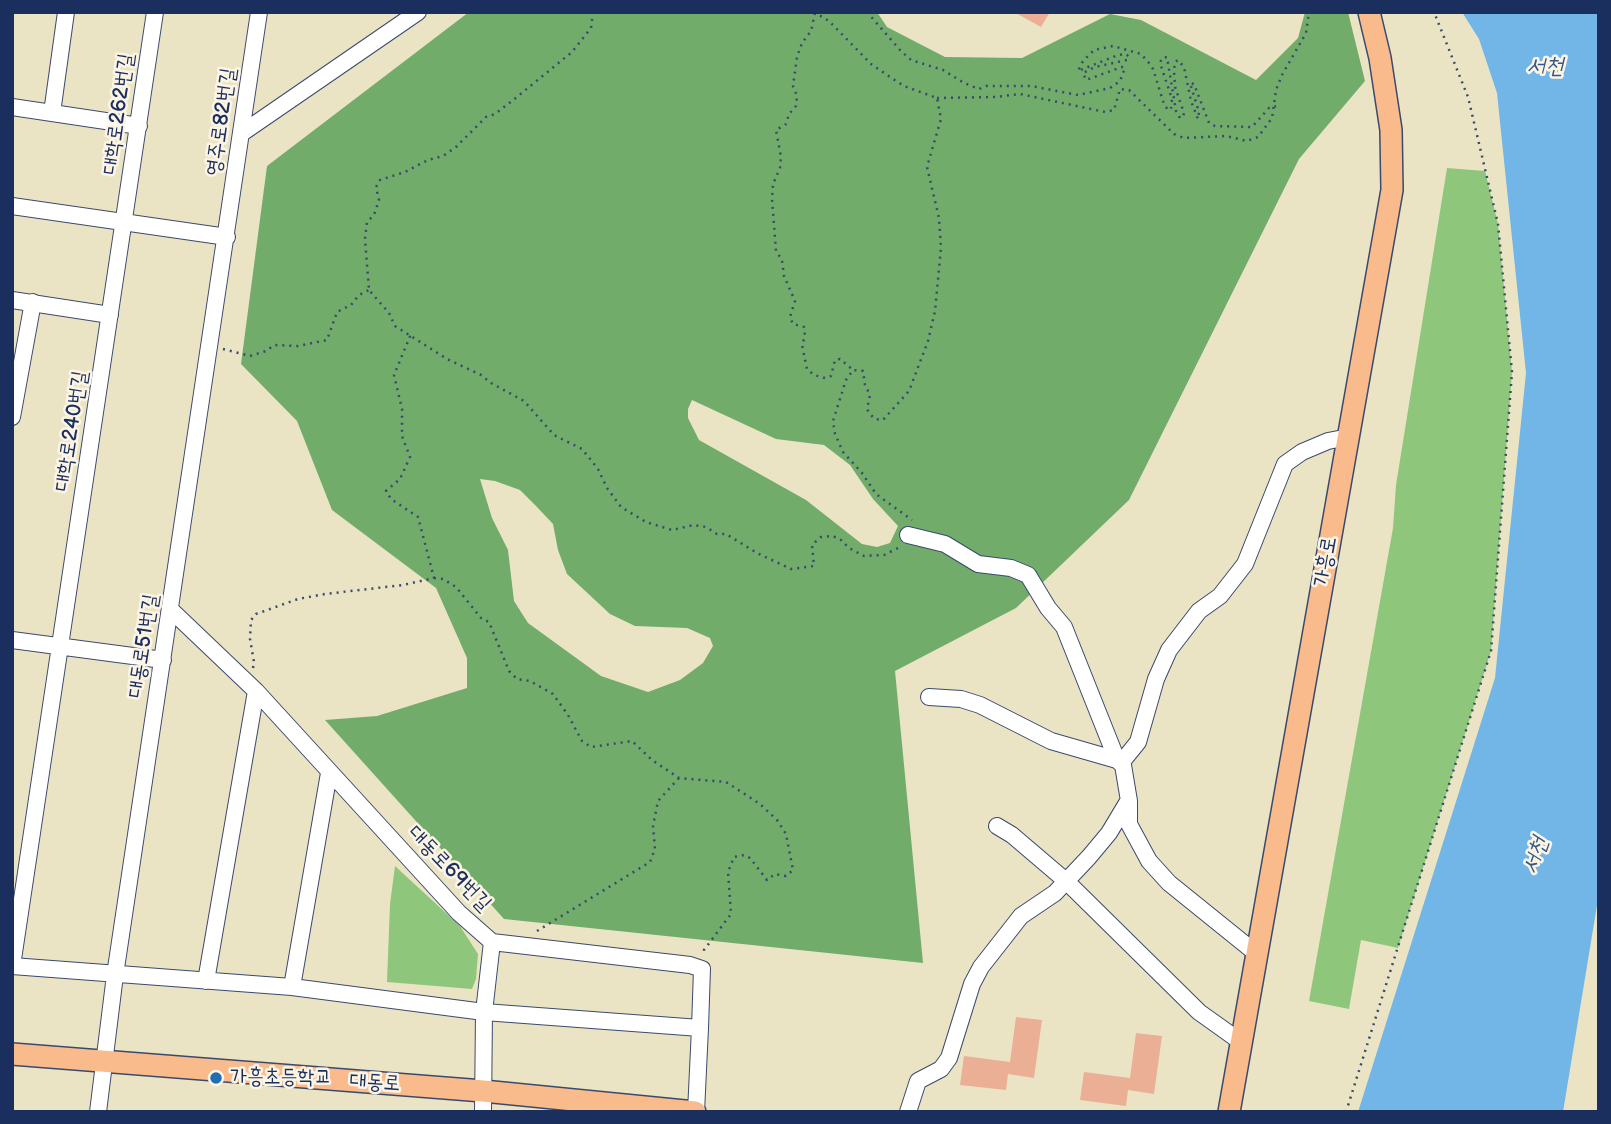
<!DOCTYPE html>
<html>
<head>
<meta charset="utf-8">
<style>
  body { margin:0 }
  #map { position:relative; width:1611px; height:1124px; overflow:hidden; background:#ebe4c4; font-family:"Balsamiq Sans",sans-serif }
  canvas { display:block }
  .frame { position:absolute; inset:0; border:14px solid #1b2f5e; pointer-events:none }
</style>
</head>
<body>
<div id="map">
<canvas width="1611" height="1124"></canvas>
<div class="frame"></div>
</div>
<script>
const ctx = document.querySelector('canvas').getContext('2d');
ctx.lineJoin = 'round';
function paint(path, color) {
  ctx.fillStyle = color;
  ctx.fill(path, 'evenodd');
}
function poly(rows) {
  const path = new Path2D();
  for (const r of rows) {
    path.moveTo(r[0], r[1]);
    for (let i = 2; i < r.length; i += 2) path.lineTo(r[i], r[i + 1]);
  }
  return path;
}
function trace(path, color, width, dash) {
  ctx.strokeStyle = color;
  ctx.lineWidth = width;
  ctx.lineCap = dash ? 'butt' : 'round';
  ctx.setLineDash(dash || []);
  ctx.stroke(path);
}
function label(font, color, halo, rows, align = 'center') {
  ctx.font = font + ' "Balsamiq Sans","Poor Story",sans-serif';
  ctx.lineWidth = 5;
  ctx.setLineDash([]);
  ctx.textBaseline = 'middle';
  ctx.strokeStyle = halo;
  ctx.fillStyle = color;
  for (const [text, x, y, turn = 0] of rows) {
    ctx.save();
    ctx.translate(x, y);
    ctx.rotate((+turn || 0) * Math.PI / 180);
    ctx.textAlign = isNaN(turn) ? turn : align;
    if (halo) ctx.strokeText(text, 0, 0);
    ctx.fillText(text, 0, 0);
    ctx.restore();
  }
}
paint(poly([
  [1447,168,1485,171,1498,224,1512,372,1491,651,1398,948,1361,940,1349,1009,1309,1001,1393,528,1396,485],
  [395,866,460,926,478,954,476,979,472,989,387,982,390,904]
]), '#8ec77b');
paint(poly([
  [469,12,877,12,887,27,945,57,1022,58,1110,14,1141,20,1256,80,1298,38,1305,12,1348,12,1365,81,1299,159,1129,500,1016,608,895,671,923,963,504,919,325,720,377,716,467,688,467,658,436,588,332,510,297,421,241,364,267,166],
  [692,400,776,439,824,445,850,465,873,499,898,526,890,543,877,547,862,544,806,500,699,440,688,418,688,409],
  [480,479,495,481,520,490,537,507,553,524,558,550,567,574,610,614,635,626,687,628,710,638,713,646,703,663,680,680,648,692,601,676,528,623,514,601,508,550,492,518]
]), '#72ac6b');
paint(poly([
  [1462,12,1599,12,1599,893,1563,1112,1358,1112,1495,678,1526,373,1497,93,1479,39]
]), '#71b6e7');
paint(poly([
  [1014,12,1050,12,1041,27],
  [1016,1017,1042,1020,1034,1078,1008,1074,1006,1090,960,1085,964,1056,1010,1062],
  [1136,1033,1162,1036,1154,1094,1128,1090,1126,1106,1080,1100,1084,1072,1130,1078]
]), '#eaaf95');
const minor = poly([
  [12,107,139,126],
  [52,113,66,12],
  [242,133,418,12],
  [12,206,227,237],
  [12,300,110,315],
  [12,417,33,302],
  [908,535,945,544,978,564,1011,568,1028,575,1048,608,1064,627,1117,760],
  [171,610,256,691,459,913,492,942,484,1012,483,1112],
  [12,640,163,660],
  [929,697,961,699,980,705,1051,741,1117,760,1123,765,1129,801,1129,824,1149,861,1169,883,1257,954],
  [1121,763,1138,742,1156,679,1169,650,1199,611,1220,596,1245,564,1285,464,1302,452,1328,441,1349,437],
  [997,826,1012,835,1066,881,1199,1012,1241,1042],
  [492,942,690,965,702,969,700,1028],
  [12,966,155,12],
  [12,966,292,987,484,1012,700,1028,696,1112],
  [206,981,256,691],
  [292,987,329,773],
  [98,1112,115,975,259,12],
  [908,1112,918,1081,941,1069,949,1058,972,984,981,967,1021,916,1055,893,1089,857,1109,833,1127,803]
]);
const major = poly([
  [12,1054,483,1091,695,1112],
  [1229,1112,1392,190,1391,130,1380,58,1369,12]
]);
trace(minor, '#3a4a6d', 18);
trace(major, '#3a4a6d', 24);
trace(poly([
  [593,12,591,28,572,52,512,101,495,114,486,117,456,147,443,156,428,160,405,172,380,180,376,187,379,200,374,215,367,222,365,239,369,290,389,313,395,326,447,359,481,375,491,383,524,401,554,435,582,449,598,469,607,488,621,507,646,522,672,530,694,525,706,527,717,534,726,534,757,553,791,569,814,566,812,545,821,537,833,536,841,540,849,548,864,556,884,555,900,547],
  [814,12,829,21,871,64,893,79,904,86,937,98,941,119,927,167,939,218,941,248,935,311,928,341,909,391,883,420,875,419,870,414,867,409,870,395,865,385,863,371,853,370,846,380,833,421,835,434,843,452,862,473,876,494,912,520],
  [867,12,900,50,911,60,943,70,964,83,979,89,986,86,1031,86,1078,95,1110,88,1120,81,1125,68,1122,67,1086,80,1083,73,1095,67,1127,60,1129,57,1126,54,1118,55,1078,71,1083,61,1094,50,1113,46,1141,54,1149,63,1153,69,1164,104,1168,110,1171,109,1172,99,1160,63,1162,58,1167,57,1176,111,1180,118,1183,117,1184,113,1175,87,1174,70,1175,62,1178,60,1184,67,1191,101,1198,119,1199,112,1190,83,1194,84,1209,123,1215,126,1252,127,1269,108,1276,106],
  [815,13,811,31,802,43,797,57,793,86,797,96,796,106,789,114,786,124,776,130,781,157,780,168,773,184,772,199,776,251,782,260,784,276,795,301,790,317,793,324,804,327,805,336,802,345,807,369,814,375,825,378,831,376,835,360,840,359,853,370],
  [937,98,995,97,1020,94,1105,112,1114,110,1120,89,1129,90,1174,134,1184,138,1226,136,1247,141,1258,137,1272,118,1276,90,1282,75,1306,33,1309,12],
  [223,349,250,356,266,351,274,345,298,346,327,340,337,312,351,305,359,295,369,290],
  [434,578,443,579,456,587,481,618,489,622,509,671,517,679,530,681,553,694,568,715,582,741,591,747,632,741,652,760,679,778,726,782,760,804,777,820,786,834,793,870,786,876,775,874,767,880,750,858,744,855,734,857,728,872,731,914,704,950,704,955],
  [253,668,254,662,250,639,251,620,256,614,298,599,325,594,403,585,434,578,418,517,391,499,386,491,400,479,410,457,402,436,402,409,394,375,411,334],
  [537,931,650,862,655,849,653,826,658,801,679,778],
  [1346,1112,1491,651,1512,372,1498,224,1468,97,1434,12]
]), '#3a4a6d', 2.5, [2, 5]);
trace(minor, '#fff', 16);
trace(major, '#fabb8c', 21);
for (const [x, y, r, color] of [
  [216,1078,7,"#1f6fb2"]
]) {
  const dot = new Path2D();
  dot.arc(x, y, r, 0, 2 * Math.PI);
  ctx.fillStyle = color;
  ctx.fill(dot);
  trace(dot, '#fcf5e5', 2.5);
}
label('21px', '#1b2f5e', '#fcf5e5', [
  ["대학로262번길",119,114,-82],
  ["영주로82번길",222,122,-82],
  ["대학로240번길",72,431,-81],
  ["가흥로",1326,562,-80],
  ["대동로51번길",144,646,-81],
  ["대동로69번길",449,869,46],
  ["대동로",375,1083,4]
]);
label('21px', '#1b2f5e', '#fcf5e5', [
  ["가흥초등학교",230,1078]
], 'left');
label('italic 23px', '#355887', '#fcf5e5', [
  ["서천",1545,67],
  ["서천",1536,856,-71]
]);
</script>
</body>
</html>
